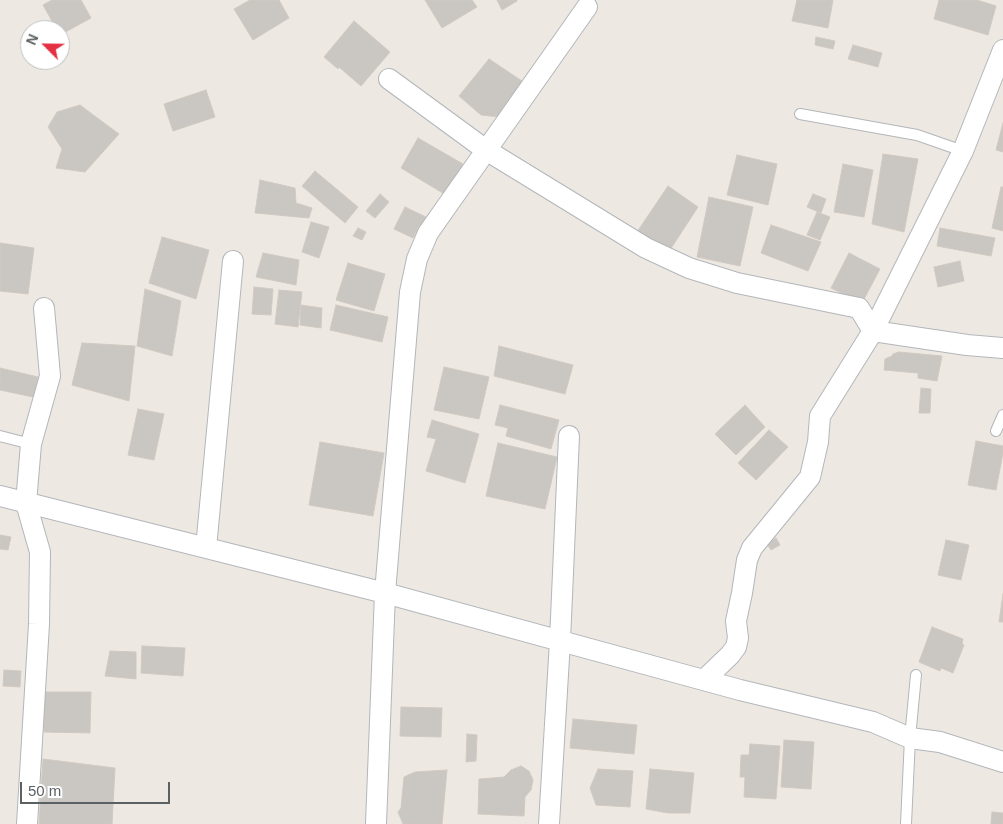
<!DOCTYPE html>
<html>
<head>
<meta charset="utf-8">
<style>
  body { margin:0 }
  #map { position:relative; width:1003px; height:824px; overflow:hidden; background:#ede9e2; font-family:Arial,sans-serif }
  canvas { display:block }
  .north { position:absolute; left:20px; top:20px; width:50px; height:50px; box-sizing:border-box; background:#fff; border:1px solid #bdbfc1; border-radius:50%; rotate:293deg; font-size:14px; font-weight:700; line-height:20px; text-align:center; color:#5b6063 }
  .north::after { content:''; display:block; margin:auto; width:18px; height:22px; background:#e53044; clip-path:polygon(50% 0,100% 100%,50% 72%,0 100%) }
  .scale { position:absolute; left:20px; top:782px; width:150px; height:22px; box-sizing:border-box; border:2px solid #5b6063; border-top:0; padding-left:6px; font-size:15px; line-height:18px; white-space:nowrap; color:#5b6063; -webkit-text-stroke:4px #fff; paint-order:stroke }
</style>
</head>
<body>
<div id="map">
<canvas width="1003" height="824"></canvas>
<div class="north">N</div>
<div class="scale">50 m</div>
</div>
<script>
const ctx = document.querySelector('canvas').getContext('2d');
ctx.lineJoin = 'round';
function paint(path, color) {
  ctx.fillStyle = color;
  ctx.fill(path, 'evenodd');
}
function poly(rows) {
  const path = new Path2D();
  for (const r of rows) {
    path.moveTo(r[0], r[1]);
    for (let i = 2; i < r.length; i += 2) path.lineTo(r[i], r[i + 1]);
  }
  return path;
}
function trace(path, color, width, dash) {
  ctx.strokeStyle = color;
  ctx.lineWidth = width;
  ctx.lineCap = dash ? 'butt' : 'round';
  ctx.setLineDash(dash || []);
  ctx.stroke(path);
}
const building = poly([
  [52,0,81,0,91,18,60,35,60,30,57,30,43,5,52,0],
  [250,0,279,0,289,18,253,40,234,9,250,0],
  [425,0,472,0,477,7,442,28,425,0],
  [497,0,517,0,517,1,502,10,497,0],
  [797,0,833,0,828,28,792,21,797,0],
  [939,0,977,0,996,6,988,35,934,19,939,0],
  [354,21,390,52,361,86,339,67,338,69,324,57,354,21],
  [816,37,835,41,833,49,815,45,816,37],
  [853,45,882,53,878,67,848,59,853,45],
  [489,59,528,85,499,117,481,115,459,96,489,59],
  [206,90,215,117,173,131,164,104,206,90],
  [80,105,119,134,85,172,56,168,62,149,48,127,57,112,80,105],
  [1003,123,1003,152,996,150,1003,123],
  [418,138,463,164,446,195,401,168,418,138],
  [883,154,918,159,904,232,872,224,883,154],
  [737,155,777,164,768,205,727,195,737,155],
  [843,164,873,170,864,217,834,212,843,164],
  [315,171,358,207,345,223,302,186,315,171],
  [260,180,295,188,296,203,312,208,309,218,255,213,260,180],
  [668,186,698,207,668,253,635,235,668,186],
  [1001,187,1003,187,1003,231,992,228,1001,187],
  [380,194,389,202,375,218,366,211,380,194],
  [813,194,826,199,821,213,807,207,813,194],
  [709,197,753,207,740,266,697,257,709,197],
  [405,207,426,217,423,227,419,226,413,238,394,229,405,207],
  [817,212,830,217,820,240,807,235,817,212],
  [311,222,329,227,319,258,302,252,311,222],
  [771,225,821,242,808,271,761,253,771,225],
  [358,228,366,232,362,240,353,236,358,228],
  [940,228,995,238,991,256,937,246,940,228],
  [162,237,209,250,196,299,149,283,162,237],
  [0,243,34,248,28,294,0,291,0,243],
  [263,253,299,260,296,285,256,277,263,253],
  [849,253,880,269,862,303,831,288,849,253],
  [960,261,964,281,938,287,934,267,960,261],
  [348,263,385,274,374,311,336,300,348,263],
  [254,287,273,289,271,315,252,314,254,287],
  [145,289,181,301,172,356,137,346,145,289],
  [279,290,302,292,298,327,275,324,279,290],
  [301,305,322,308,321,328,300,325,301,305],
  [336,305,388,317,382,342,330,330,336,305],
  [82,343,135,346,129,401,72,385,82,343],
  [499,346,573,365,565,394,494,376,499,346],
  [899,352,942,356,937,381,918,378,918,373,884,370,885,359,892,356,893,354,899,352],
  [444,367,489,377,479,419,434,410,444,367],
  [0,368,38,377,33,397,0,390,0,368],
  [921,388,931,389,930,413,919,413,921,388],
  [500,405,559,420,551,449,506,436,508,428,495,425,500,405],
  [745,405,765,427,736,455,715,434,745,405],
  [138,409,164,414,154,460,128,455,138,409],
  [432,420,479,434,465,483,426,471,436,439,427,437,432,420],
  [769,430,788,447,756,480,738,463,769,430],
  [976,441,1003,446,1003,453,996,490,968,485,976,441],
  [320,442,384,453,373,516,309,505,320,442],
  [498,443,557,457,545,509,486,496,498,443],
  [0,535,11,537,8,550,0,549,0,535],
  [776,538,780,545,771,550,767,544,776,538],
  [946,540,969,545,961,580,938,575,946,540],
  [1003,594,1003,622,999,622,1003,594],
  [932,627,963,639,962,644,964,645,953,673,941,668,940,671,919,662,932,627],
  [142,646,185,648,183,676,141,673,142,646],
  [110,651,136,652,136,679,105,676,110,651],
  [4,670,21,671,20,687,3,686,4,670],
  [44,692,91,692,90,733,44,732,44,692],
  [401,707,442,708,441,737,400,736,401,707],
  [573,719,637,725,634,754,570,748,573,719],
  [467,734,477,735,476,761,466,762,467,734],
  [784,740,814,742,811,789,781,787,784,740],
  [750,744,780,746,776,799,744,797,745,777,740,777,741,755,749,755,750,744],
  [43,759,115,768,112,824,39,824,43,759],
  [521,766,529,771,533,780,531,790,525,797,524,816,478,814,479,779,504,777,511,770,521,766],
  [598,769,633,771,630,807,596,805,590,788,598,769],
  [650,769,694,773,690,813,668,813,646,809,650,769],
  [447,770,442,824,403,824,398,812,401,808,404,777,415,772,447,770],
  [992,812,1003,813,1003,824,991,824,992,812]
]);
paint(building, '#cac6c2');
trace(building, '#d2c9c1', 1);
const service = poly([
  [800,114,917,135,963,151],
  [996,431,1003,415],
  [0,436,31,444],
  [906,824,910,738,916,675]
]);
const minor = poly([
  [389,79,486,150,646,248,689,268,737,283,859,308,873,331,967,345,1003,348],
  [0,496,385,593,740,690,873,722,910,738,940,742,1003,762],
  [206,548,233,261],
  [704,680,730,655,736,647,738,638,736,621,742,593,747,560,752,548,810,477,818,442,820,416,873,331,963,151,1003,50],
  [27,824,39,624,40,552,26,503,31,444,50,376,44,308],
  [376,824,385,593,410,292,417,259,428,233,587,7],
  [549,824,560,641,569,436]
]);
trace(service, '#b3b6ba', 12);
trace(minor, '#b3b6ba', 22);
trace(service, '#fff', 10);
trace(minor, '#fff', 20);
</script>
</body>
</html>
